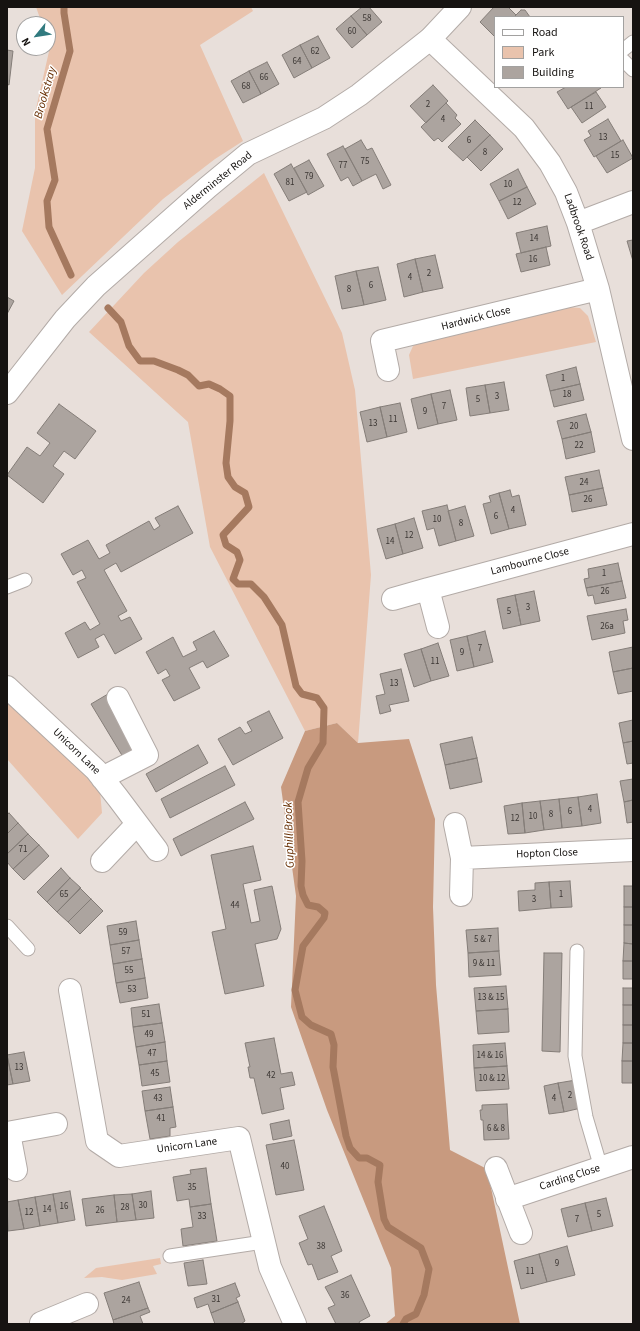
<!DOCTYPE html>
<html>
<head>
<meta charset="utf-8">
<style>
  body { margin:0 }
  #map { position:relative; width:640px; height:1331px; overflow:hidden; background:#e8dfda; font-family:"Source Sans 3",sans-serif }
  canvas { display:block }
  .frame { position:absolute; inset:0; border:8px solid #161311; pointer-events:none }
  .legend { position:absolute; left:494px; top:16px; width:130px; height:72px; box-sizing:border-box; background:#fff; border:1px solid #a2a1a0; margin:0; padding:5px 7px; list-style:none; font-size:12px; color:#161311 }
  .legend li { display:flex; align-items:center; gap:8px; height:20px }
  .legend b { width:20px; border:1px solid #a2a1a0 }
  .north { position:absolute; left:16px; top:16px; width:40px; height:40px; box-sizing:border-box; background:#fff; border:1px solid #a2a1a0; border-radius:50%; rotate:240deg; font-size:11px; font-weight:700; line-height:16px; text-align:center; color:#161311 }
  .north::after { content:''; display:block; margin:auto; width:14px; height:18px; background:#317a7f; clip-path:polygon(50% 0,100% 100%,50% 72%,0 100%) }
</style>
</head>
<body>
<div id="map">
<canvas width="640" height="1331"></canvas>
<div class="frame"></div>
<ul class="legend">
<li><b style="height:5px;background:#fff"></b>Road</li>
<li><b style="height:11px;background:#e9c3ad"></b>Park</li>
<li><b style="height:11px;background:#aca49f"></b>Building</li>
</ul>
<div class="north">N</div>
</div>
<script>
const ctx = document.querySelector('canvas').getContext('2d');
ctx.lineJoin = 'round';
function paint(path, color) {
  ctx.fillStyle = color;
  ctx.fill(path, 'evenodd');
}
function poly(rows) {
  const path = new Path2D();
  for (const r of rows) {
    path.moveTo(r[0], r[1]);
    for (let i = 2; i < r.length; i += 2) path.lineTo(r[i], r[i + 1]);
  }
  return path;
}
function trace(path, color, width, dash) {
  ctx.strokeStyle = color;
  ctx.lineWidth = width;
  ctx.lineCap = dash ? 'butt' : 'round';
  ctx.setLineDash(dash || []);
  ctx.stroke(path);
}
function label(font, color, halo, rows, align = 'center') {
  ctx.font = font + ' "Source Sans 3",sans-serif';
  ctx.lineWidth = 3;
  ctx.setLineDash([]);
  ctx.textBaseline = 'middle';
  ctx.strokeStyle = halo;
  ctx.fillStyle = color;
  for (const [text, x, y, turn = 0] of rows) {
    ctx.save();
    ctx.translate(x, y);
    ctx.rotate((+turn || 0) * Math.PI / 180);
    ctx.textAlign = isNaN(turn) ? turn : align;
    if (halo) ctx.strokeText(text, 0, 0);
    ctx.fillText(text, 0, 0);
    ctx.restore();
  }
}
paint(poly([
  [36,7,251,7,253,11,200,45,243,141,215,159,163,199,62,295,22,231,35,168,35,113,50,47,48,40,48,24,42,24],
  [264,173,342,333,355,390,371,575,358,743,337,723,305,731,210,547,188,422,89,332,144,273,178,242],
  [568,307,580,308,588,316,596,342,413,379,409,355,413,346,429,336],
  [7,698,48,737,100,791,102,813,78,839,7,759],
  [160,1258,161,1264,153,1266,157,1274,122,1280,102,1277,84,1278,96,1268]
]), '#e9c3ad');
paint(poly([
  [337,723,358,743,409,739,435,819,433,907,436,985,450,1150,487,1169,520,1324,385,1324,395,1316,391,1268,327,1110,291,1007,296,896,281,787,305,731]
]), '#c89a7f');
trace(poly([
  [64,7,64,13,70,51,47,129,55,180,47,201,49,227,71,275],
  [108,308,121,322,129,346,140,361,154,361,178,370,188,375,199,386,209,384,220,389,230,396,230,421,226,463,228,477,235,487,245,493,249,507,223,535,226,545,237,552,240,560,233,579,238,584,251,584,264,597,282,625,296,686,302,694,317,698,324,708,323,743,308,768,298,802,302,861,301,886,303,895,308,905,318,907,325,913,324,918,303,946,295,990,302,1017,311,1025,331,1034,334,1045,333,1067,346,1136,350,1148,359,1158,367,1158,380,1165,378,1182,384,1219,388,1227,421,1248,429,1269,424,1295,416,1314,406,1319,403,1324]
]), '#a5795f', 7);
const building = poly([
  [362,7,369,7,382,22,367,35,351,16,362,7],
  [494,7,508,7,516,15,514,17,495,17,495,37,480,22,494,7],
  [521,10,525,10,530,17,514,17,521,10],
  [351,16,367,35,352,48,336,29,351,16],
  [318,36,330,58,312,68,300,45,318,36],
  [300,45,312,68,294,78,282,55,300,45],
  [7,50,13,51,9,85,7,84,7,50],
  [267,62,279,84,261,94,249,71,267,62],
  [249,71,261,94,243,103,231,81,249,71],
  [433,85,448,101,426,123,410,106,433,85],
  [566,87,600,87,601,88,568,109,557,92,566,87],
  [596,92,606,107,582,123,571,107,596,92],
  [446,103,457,115,455,118,461,124,442,142,438,138,434,141,421,127,446,103],
  [608,119,621,141,594,157,584,140,591,136,588,131,608,119],
  [475,120,490,135,463,161,448,147,475,120],
  [490,135,503,149,481,171,467,157,490,135],
  [361,140,367,150,372,148,391,185,383,189,376,174,362,181,345,149,361,140],
  [623,140,633,158,607,173,596,156,623,140],
  [343,146,362,181,353,186,348,177,341,181,327,154,343,146],
  [309,160,324,186,308,195,294,168,309,160],
  [291,164,307,192,289,201,274,174,291,164],
  [518,169,527,187,499,201,490,184,518,169],
  [527,187,536,204,508,219,499,201,527,187],
  [547,226,551,246,521,253,516,233,547,226],
  [633,240,633,261,627,241,633,240],
  [546,247,550,265,521,272,516,254,546,247],
  [435,255,443,288,423,292,415,259,435,255],
  [415,259,423,292,404,297,397,264,415,259],
  [378,267,386,300,364,305,356,271,378,267],
  [356,271,364,305,342,309,335,276,356,271],
  [7,297,14,301,7,314,7,297],
  [576,367,580,384,550,391,546,375,576,367],
  [504,382,509,410,490,413,485,385,504,382],
  [580,384,584,400,554,407,550,391,580,384],
  [485,385,490,413,470,416,466,388,485,385],
  [450,390,457,420,438,424,431,394,450,390],
  [431,394,438,424,418,429,411,399,431,394],
  [400,403,407,432,387,437,380,407,400,403],
  [59,404,96,431,75,459,64,451,53,466,64,474,43,503,7,475,27,447,40,456,50,443,37,433,59,404],
  [380,407,387,437,367,442,360,412,380,407],
  [586,414,591,432,562,439,557,421,586,414],
  [591,432,595,452,566,459,562,439,591,432],
  [599,470,603,488,569,495,565,477,599,470],
  [603,488,607,505,572,512,569,495,603,488],
  [510,490,512,497,519,495,526,525,509,529,499,493,510,490],
  [499,493,509,529,491,534,483,504,491,502,489,496,499,493],
  [447,505,456,541,439,546,434,528,427,530,422,511,447,505],
  [178,506,193,533,121,572,116,563,104,570,127,611,118,616,121,621,130,617,142,639,115,654,104,634,95,639,99,647,78,658,65,633,85,622,90,630,100,624,77,582,86,578,82,570,73,575,61,554,88,540,99,559,110,553,106,545,149,521,154,530,160,526,155,518,178,506],
  [465,506,474,536,456,541,448,511,465,506],
  [414,518,423,548,403,554,395,524,414,518],
  [395,524,403,554,386,559,377,529,395,524],
  [618,563,622,581,586,588,584,579,589,578,588,569,618,563],
  [622,581,626,598,595,604,593,595,588,596,586,588,622,581],
  [534,591,540,621,521,625,515,595,534,591],
  [515,595,521,625,503,629,497,599,515,595],
  [626,609,628,620,623,621,625,633,592,640,587,616,626,609],
  [214,631,229,656,207,668,203,661,189,668,200,688,174,701,162,680,170,676,166,669,158,674,146,652,173,637,183,657,197,650,193,642,214,631],
  [485,631,493,662,474,667,467,636,485,631],
  [467,636,474,667,457,671,450,640,467,636],
  [438,643,449,676,431,681,421,649,438,643],
  [633,647,633,668,613,672,609,652,633,647],
  [421,649,431,681,414,687,404,654,421,649],
  [633,668,633,691,618,694,613,672,633,668],
  [401,669,409,701,389,705,391,711,380,714,376,696,385,694,380,674,401,669],
  [108,694,143,752,126,762,91,704,108,694],
  [269,711,283,738,233,765,218,739,240,727,245,734,252,731,247,722,269,711],
  [633,720,633,741,623,743,619,723,633,720],
  [472,737,477,758,445,765,440,744,472,737],
  [633,741,633,763,627,764,623,743,633,741],
  [198,745,208,763,156,792,146,774,198,745],
  [477,758,482,782,450,789,445,765,477,758],
  [225,766,235,785,170,818,161,799,225,766],
  [633,779,633,800,624,802,620,781,633,779],
  [597,794,601,823,582,826,578,797,597,794],
  [578,797,582,826,562,828,559,799,578,797],
  [559,799,562,828,544,830,540,801,559,799],
  [633,800,633,822,627,823,624,802,633,800],
  [540,801,544,830,525,833,522,803,540,801],
  [245,802,254,819,181,856,173,839,245,802],
  [522,803,525,833,508,834,504,806,522,803],
  [9,813,18,823,7,834,7,815,9,813],
  [18,823,28,834,7,854,7,834,18,823],
  [28,834,39,845,13,869,7,862,7,854,28,834],
  [39,845,49,856,24,880,13,869,39,845],
  [253,846,261,880,243,884,251,923,260,921,254,890,272,886,281,929,277,939,255,944,264,986,225,994,212,932,226,929,211,855,253,846],
  [61,868,70,878,47,902,37,892,61,868],
  [70,878,81,888,57,912,47,902,70,878],
  [570,881,572,907,551,908,549,882,570,881],
  [549,882,551,908,519,911,518,891,535,890,535,883,549,882],
  [624,886,633,886,633,907,624,907,624,886],
  [80,888,91,899,68,922,57,912,80,888],
  [91,899,103,911,80,934,68,922,91,899],
  [624,907,633,907,633,925,624,925,624,907],
  [136,921,139,940,110,945,107,926,136,921],
  [624,925,633,925,633,944,624,943,624,925],
  [498,928,499,951,468,953,466,930,498,928],
  [139,940,142,959,113,964,110,945,139,940],
  [624,943,633,944,633,961,623,961,624,943],
  [499,951,501,975,469,977,468,953,499,951],
  [544,953,562,953,560,1052,542,1051,544,953],
  [142,959,145,978,116,983,113,964,142,959],
  [623,961,633,961,633,979,623,979,623,961],
  [145,978,148,998,120,1003,116,983,145,978],
  [506,986,508,1009,476,1011,474,988,506,986],
  [623,988,633,988,633,1005,623,1005,623,988],
  [159,1004,162,1023,133,1027,131,1008,159,1004],
  [623,1005,633,1005,633,1025,623,1025,623,1005],
  [508,1009,509,1032,478,1034,476,1011,508,1009],
  [162,1023,165,1042,136,1047,133,1027,162,1023],
  [623,1025,633,1025,633,1043,623,1043,623,1025],
  [274,1038,281,1074,292,1072,295,1085,280,1088,284,1109,262,1114,254,1078,250,1078,248,1067,250,1067,245,1043,274,1038],
  [165,1042,167,1061,139,1065,136,1047,165,1042],
  [505,1043,507,1066,474,1068,473,1045,505,1043],
  [623,1043,633,1043,633,1061,622,1061,623,1043],
  [24,1052,30,1081,13,1084,7,1055,24,1052],
  [7,1055,13,1084,7,1085,7,1055],
  [167,1061,170,1082,142,1086,139,1065,167,1061],
  [622,1061,633,1061,633,1083,622,1083,622,1061],
  [507,1066,509,1089,476,1091,474,1068,507,1066],
  [576,1080,581,1108,564,1112,558,1083,576,1080],
  [558,1083,564,1112,549,1114,544,1086,558,1083],
  [170,1087,173,1107,145,1111,142,1091,170,1087],
  [507,1104,509,1139,484,1140,483,1120,481,1120,480,1110,482,1110,482,1105,507,1104],
  [173,1107,176,1127,170,1128,170,1136,150,1139,145,1111,173,1107],
  [289,1120,292,1136,273,1140,270,1124,289,1120],
  [294,1140,304,1190,276,1195,266,1145,294,1140],
  [206,1168,211,1204,190,1207,189,1199,177,1201,173,1177,191,1174,190,1170,206,1168],
  [70,1191,75,1220,58,1223,53,1194,70,1191],
  [151,1191,154,1218,136,1220,132,1194,151,1191],
  [53,1194,58,1223,40,1226,35,1197,53,1194],
  [132,1194,136,1220,117,1222,114,1195,132,1194],
  [114,1195,117,1222,86,1226,82,1199,114,1195],
  [35,1197,40,1226,24,1229,18,1200,35,1197],
  [606,1198,613,1226,592,1231,585,1203,606,1198],
  [18,1200,24,1229,8,1231,7,1202,18,1200],
  [585,1203,592,1231,568,1237,561,1209,585,1203],
  [211,1204,217,1241,183,1246,181,1229,193,1227,190,1207,211,1204],
  [324,1206,342,1251,331,1256,338,1272,318,1280,312,1264,308,1265,299,1243,308,1239,299,1216,324,1206],
  [567,1246,575,1275,547,1282,539,1254,567,1246],
  [539,1254,547,1282,521,1289,514,1261,539,1254],
  [203,1260,207,1284,188,1286,184,1263,203,1260],
  [351,1275,370,1316,359,1322,360,1324,336,1324,328,1308,335,1305,325,1287,351,1275],
  [139,1282,148,1308,113,1320,104,1293,139,1282],
  [235,1283,240,1296,236,1298,238,1302,211,1313,208,1304,197,1308,194,1298,235,1283],
  [238,1302,245,1321,241,1324,215,1324,211,1313,238,1302],
  [148,1308,150,1312,140,1316,143,1324,114,1324,113,1320,148,1308]
]);
paint(building, '#aca49f');
trace(building, '#847d78', 1);
const lane = poly([
  [623,50,633,42],
  [623,60,633,70],
  [7,587,25,580],
  [7,926,28,949],
  [577,951,575,1056,586,1117,601,1168],
  [170,1256,263,1242]
]);
const street = poly([
  [430,39,524,128,550,163,566,192,578,223,598,289,633,439],
  [578,223,633,202],
  [388,370,382,341,598,289],
  [393,599,428,589],
  [438,627,428,589,633,534],
  [7,687,96,770,118,798,157,850],
  [102,778,147,755,118,698],
  [455,824,462,858,461,895],
  [462,858,633,850],
  [102,861,137,824],
  [70,990,97,1141,119,1156,239,1138,270,1267,295,1324],
  [7,1133,56,1124],
  [9,1133,16,1170],
  [496,1168,521,1233],
  [507,1199,633,1157],
  [41,1323,87,1304]
]);
const secondary = poly([
  [7,393,65,319,96,286,208,187,248,154,324,118,359,95,430,39,460,7]
]);
trace(lane, '#b3aba7', 15);
trace(street, '#b3aba7', 24);
trace(secondary, '#b3aba7', 24);
trace(lane, '#fff', 13);
trace(street, '#fff', 22);
trace(secondary, '#fff', 22);
label('9px', '#3c3734', null, [
  ["58",367,19],
  ["60",352,32],
  ["62",315,52],
  ["64",297,62],
  ["66",264,78],
  ["68",246,87],
  ["2",428,105],
  ["11",589,107],
  ["4",443,120],
  ["13",603,138],
  ["6",469,141],
  ["8",485,153],
  ["15",615,156],
  ["75",365,162],
  ["77",343,166],
  ["79",309,177],
  ["81",290,183],
  ["10",508,185],
  ["12",517,203],
  ["14",534,239],
  ["16",533,260],
  ["2",429,274],
  ["4",410,278],
  ["6",371,286],
  ["8",349,290],
  ["1",563,379],
  ["18",567,395],
  ["3",497,397],
  ["5",478,400],
  ["7",444,407],
  ["9",425,412],
  ["11",393,420],
  ["13",373,424],
  ["20",574,427],
  ["22",579,446],
  ["24",584,483],
  ["26",588,500],
  ["4",513,511],
  ["6",496,517],
  ["10",437,520],
  ["8",461,524],
  ["12",409,536],
  ["14",390,542],
  ["1",604,574],
  ["26",605,592],
  ["3",528,608],
  ["5",509,612],
  ["26a",607,627],
  ["7",480,649],
  ["9",462,653],
  ["11",435,662],
  ["13",394,684],
  ["4",590,810],
  ["6",570,812],
  ["8",551,815],
  ["10",533,817],
  ["12",515,819],
  ["71",23,850],
  ["65",64,895],
  ["1",561,895],
  ["3",534,900],
  ["44",235,906],
  ["59",123,933],
  ["5 & 7",483,940],
  ["57",126,952],
  ["9 & 11",484,964],
  ["55",129,971],
  ["53",132,990],
  ["13 & 15",491,998],
  ["51",146,1015],
  ["49",149,1035],
  ["47",152,1054],
  ["14 & 16",490,1056],
  ["13",19,1068],
  ["45",155,1074],
  ["42",271,1076],
  ["10 & 12",492,1079],
  ["2",570,1096],
  ["43",158,1099],
  ["4",554,1099],
  ["41",161,1119],
  ["6 & 8",496,1129],
  ["40",285,1167],
  ["35",192,1188],
  ["30",143,1206],
  ["16",64,1207],
  ["28",125,1208],
  ["14",47,1210],
  ["26",100,1211],
  ["12",29,1213],
  ["5",599,1215],
  ["33",202,1217],
  ["7",577,1220],
  ["38",321,1247],
  ["9",557,1264],
  ["11",530,1272],
  ["36",345,1296],
  ["31",216,1300],
  ["24",126,1301]
]);
label('11px', '#161311', '#fff', [
  ["Alderminster Road",218,181,-39],
  ["Ladbrook Road",578,227,71],
  ["Hardwick Close",476,319,-14],
  ["Lambourne Close",530,562,-15],
  ["Unicorn Lane",76,752,44],
  ["Hopton Close",547,854,-2],
  ["Unicorn Lane",187,1146,-8],
  ["Carding Close",570,1178,-18]
]);
label('italic 12px', '#662d00', '#fff', [
  ["Brookstray",46,93,-74],
  ["Guphill Brook",290,835,-92]
]);
</script>
</body>
</html>
